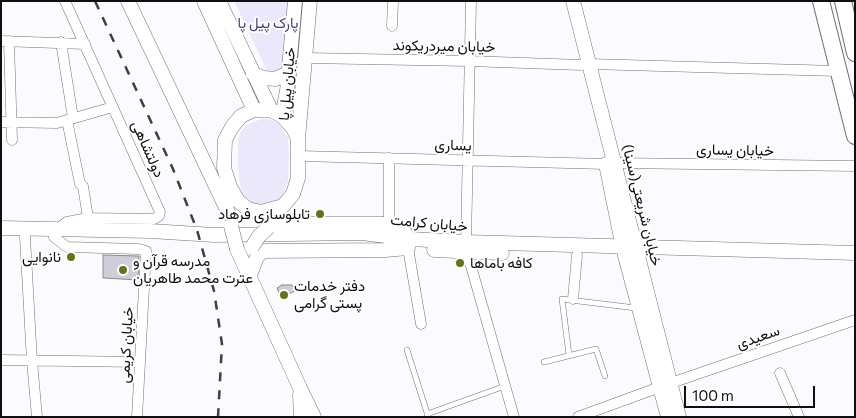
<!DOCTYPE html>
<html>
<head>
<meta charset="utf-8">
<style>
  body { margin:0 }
  #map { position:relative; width:856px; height:418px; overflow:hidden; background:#fbfbff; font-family:Commissioner,sans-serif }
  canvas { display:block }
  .frame { position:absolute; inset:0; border:2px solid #0f0f12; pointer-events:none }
  .scale { position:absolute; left:684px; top:386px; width:131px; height:22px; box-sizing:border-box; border:2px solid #0f0f12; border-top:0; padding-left:6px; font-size:15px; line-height:18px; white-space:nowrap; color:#0f0f12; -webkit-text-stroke:4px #fff; paint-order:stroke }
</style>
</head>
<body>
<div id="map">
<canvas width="856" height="418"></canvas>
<div class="frame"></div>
<div class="scale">100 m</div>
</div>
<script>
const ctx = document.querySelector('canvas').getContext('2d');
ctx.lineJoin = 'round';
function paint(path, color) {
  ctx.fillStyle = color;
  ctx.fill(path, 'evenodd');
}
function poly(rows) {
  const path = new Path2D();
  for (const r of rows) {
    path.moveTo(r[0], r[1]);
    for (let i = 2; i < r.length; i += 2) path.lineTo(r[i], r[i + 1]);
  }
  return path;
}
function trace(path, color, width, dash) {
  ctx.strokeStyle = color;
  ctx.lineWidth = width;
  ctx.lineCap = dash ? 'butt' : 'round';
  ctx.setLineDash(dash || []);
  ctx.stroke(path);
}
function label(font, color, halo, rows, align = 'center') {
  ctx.font = font + ' Commissioner,Vazirmatn,sans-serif';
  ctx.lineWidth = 4;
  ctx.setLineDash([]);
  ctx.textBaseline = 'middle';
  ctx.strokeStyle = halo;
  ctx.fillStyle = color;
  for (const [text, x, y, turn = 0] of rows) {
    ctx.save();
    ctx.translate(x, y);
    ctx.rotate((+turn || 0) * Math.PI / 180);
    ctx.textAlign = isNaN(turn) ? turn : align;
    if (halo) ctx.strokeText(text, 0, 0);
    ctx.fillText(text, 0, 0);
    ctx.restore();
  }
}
paint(poly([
  [234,1,292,1,287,67,278,72,267,71],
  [261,119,268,119,275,121,281,127,288,138,289,152,288,181,282,198,278,203,262,208,246,201,240,186,238,166,238,141,240,133,245,126]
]), '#ebe8fc');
const building = poly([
  [103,255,139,256,138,280,103,278,103,255],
  [282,285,292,285,295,291,281,298,277,288,282,285]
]);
paint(building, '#cfcdd8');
trace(building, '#8b8993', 1);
const lane = poly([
  [407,350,428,416],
  [569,355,562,299,636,308],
  [544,362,596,349,605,376],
  [427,414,505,386]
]);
const street = poly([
  [392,26,393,1],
  [1,41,85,44],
  [9,41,12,140],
  [61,42,73,118],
  [306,58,468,61,581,65],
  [589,64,838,71],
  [67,120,80,184,83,186,88,218],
  [1,122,57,123,113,107],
  [299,156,606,164],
  [389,158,389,224],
  [615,163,855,166],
  [59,228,67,222,88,218,154,219,159,216,160,212,65,1],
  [25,237,32,361,37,417],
  [54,237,67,247,139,249,146,251,137,417],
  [466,242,471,1],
  [408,248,421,324],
  [467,252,514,417],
  [573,299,577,255],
  [1,360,140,362],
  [780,373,799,417],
  [671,383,855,320],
  [578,417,660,387]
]);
const secondary = poly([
  [128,1,229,214],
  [204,1,254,110],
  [219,1,271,110],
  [573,1,679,417],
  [253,74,264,78,275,79,289,73],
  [254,110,271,110,282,116,293,128,298,139,298,178,293,194,283,206,261,212,248,209,238,201,230,187,224,168,225,140,232,127,241,116,254,110],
  [282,116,287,91,295,1],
  [298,139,310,1],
  [606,164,623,248,668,417],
  [271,224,389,224,404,232,410,239],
  [1,228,150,231,214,235,362,233,410,239,466,242,855,253],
  [237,249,300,388,314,417],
  [434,250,502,253],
  [250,275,257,257,263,251,385,250,408,248],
  [300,394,301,417]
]);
const primary = poly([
  [821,1,855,136],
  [843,1,855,53]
]);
trace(lane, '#706f78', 6);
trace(street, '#706f78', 11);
trace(secondary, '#706f78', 15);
trace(primary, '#706f78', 18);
trace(lane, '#fff', 5);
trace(street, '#fff', 10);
trace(secondary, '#fff', 14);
trace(primary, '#fff', 16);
trace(poly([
  [95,1,173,169,197,230,214,291,222,344,218,417]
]), '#3f3f43', 2.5, [9, 9]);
const secondaryBridge = poly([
  [231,226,237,249],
  [252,247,259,236,269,227]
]);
trace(secondaryBridge, '#706f78', 15, []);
trace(secondaryBridge, '#fff', 14);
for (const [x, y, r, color] of [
  [320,214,5,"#6a7118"],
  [71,257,5,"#6a7118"],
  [460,263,5,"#6a7118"],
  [123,270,5,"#6a7118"],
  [284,295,5,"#6a7118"]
]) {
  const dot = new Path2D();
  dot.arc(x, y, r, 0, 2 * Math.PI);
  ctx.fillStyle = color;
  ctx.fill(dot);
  trace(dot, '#fff', 2);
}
label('15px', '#4e3a81', '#fff', [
  ["پارک پیل پا",268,23]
]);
label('15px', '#0f0f12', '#fff', [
  ["خیابان میردریکوند",444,46,1],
  ["خیابان پیل پا",287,84,-85],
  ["یساری",453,145,2],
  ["دولتشاهی",148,149,66],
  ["خیابان یساری",735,150,1],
  ["خیابان شریعتی(سینا)",642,205,76],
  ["خیابان کرامت",429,223,5],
  ["سعیدی",758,337,-19],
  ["خیابان کریمی",126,345,-87]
]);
label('15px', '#0f0f12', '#fff', [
  ["تابلوسازی فرهاد",310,214,"right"],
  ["نانوایی",61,257,"right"],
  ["مدرسه قرآن و",133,261],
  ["عترت محمد طاهریان",133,278],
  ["کافه باماها",470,263],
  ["دفتر خدمات",294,286],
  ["پستی گرامی",294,303]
], 'left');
</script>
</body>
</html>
